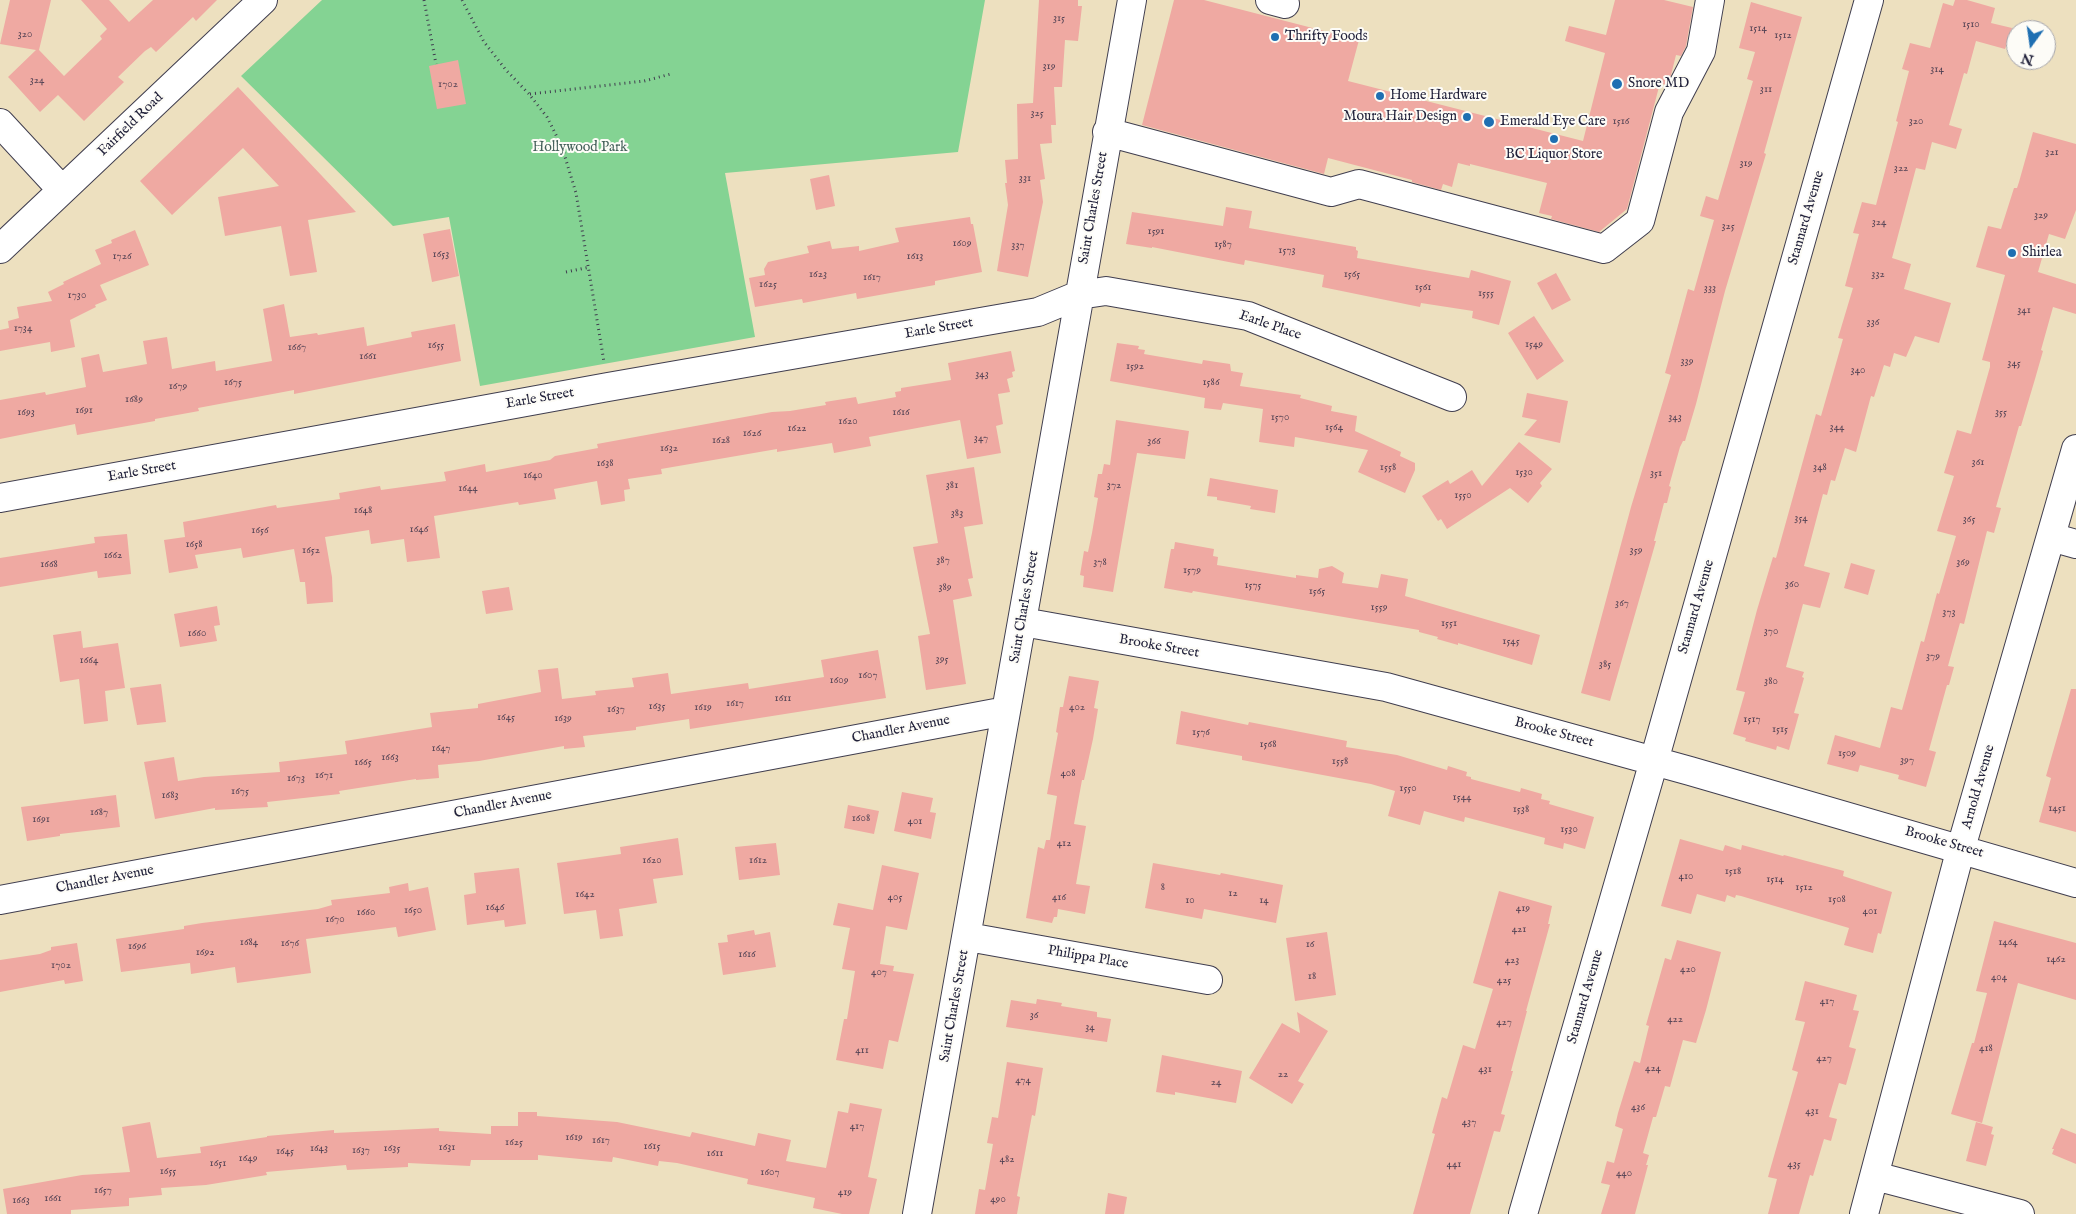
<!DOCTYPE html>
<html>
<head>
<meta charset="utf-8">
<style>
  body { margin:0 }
  #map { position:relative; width:2076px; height:1214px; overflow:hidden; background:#ede0bf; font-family:"IM FELL English",serif }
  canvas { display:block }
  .north { position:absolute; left:2006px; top:20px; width:50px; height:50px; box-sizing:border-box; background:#fdfcf7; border:1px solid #a5a5ac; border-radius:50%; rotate:194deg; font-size:14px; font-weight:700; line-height:20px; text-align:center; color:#22223b }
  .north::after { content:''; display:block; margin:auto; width:18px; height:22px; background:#1f6fb2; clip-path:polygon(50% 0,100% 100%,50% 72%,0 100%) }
</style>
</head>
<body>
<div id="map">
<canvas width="2076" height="1214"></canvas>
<div class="north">N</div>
</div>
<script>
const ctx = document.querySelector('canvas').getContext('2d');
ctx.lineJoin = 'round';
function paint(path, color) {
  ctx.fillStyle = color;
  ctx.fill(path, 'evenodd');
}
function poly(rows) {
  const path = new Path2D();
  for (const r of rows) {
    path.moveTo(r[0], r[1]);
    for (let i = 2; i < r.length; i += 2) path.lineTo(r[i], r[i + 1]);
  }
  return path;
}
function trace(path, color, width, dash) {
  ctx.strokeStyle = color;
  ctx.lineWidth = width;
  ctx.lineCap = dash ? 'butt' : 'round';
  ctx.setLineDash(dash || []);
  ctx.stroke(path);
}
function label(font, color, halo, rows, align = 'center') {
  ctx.font = font + ' "IM FELL English",serif';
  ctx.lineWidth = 4;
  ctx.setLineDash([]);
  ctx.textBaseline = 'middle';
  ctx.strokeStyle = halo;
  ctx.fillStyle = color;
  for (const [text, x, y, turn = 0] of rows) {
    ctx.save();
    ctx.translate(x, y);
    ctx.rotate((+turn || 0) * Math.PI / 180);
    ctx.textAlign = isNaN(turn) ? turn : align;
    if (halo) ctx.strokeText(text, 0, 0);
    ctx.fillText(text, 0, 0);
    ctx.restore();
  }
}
paint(poly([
  [322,0,985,0,958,152,725,173,755,337,480,386,449,217,393,226,241,76]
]), '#84d393');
paint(poly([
  [10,0,51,0,39,50,64,76,102,39,100,36,107,29,81,0,109,0,129,22,153,0,217,0,196,21,193,17,156,52,151,47,145,51,118,77,124,82,84,121,58,95,40,112,10,79,8,77,36,50,0,44],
  [1039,0,1078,0,1078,6,1082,6,1078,41,1065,40,1062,87,1054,87,1056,125,1051,125,1052,143,1040,144,1045,179,1040,180,1043,202,1028,277,997,271,1008,205,1005,183,1007,183,1005,160,1018,159,1017,104,1033,103],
  [1174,0,1204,0,1359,40,1348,81,1583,141,1605,53,1565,41,1569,26,1606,35,1615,0,1664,0,1693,7,1686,46,1681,56,1676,55,1671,75,1666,85,1660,83,1627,209,1599,232,1551,219,1552,216,1539,213,1547,183,1470,164,1470,166,1458,163,1452,187,1443,184,1441,190,1412,182,1412,180,1328,158,1324,174,1142,125],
  [1955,0,1967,0,1995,8,1991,23,2012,28,2005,49,1976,41,1967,74,1964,73,1949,125,1962,129,1956,149,1932,142,1925,170,1916,168,1892,258,1911,264,1904,289,1951,303,1939,343,1915,336,1906,357,1894,353,1890,367,1884,365,1874,397,1871,396,1856,452,1845,448,1835,481,1831,480,1827,495,1823,494,1804,566,1830,573,1820,608,1803,604,1786,667,1804,672,1802,677,1804,678,1794,713,1799,714,1789,750,1777,746,1776,750,1745,741,1746,738,1733,734,1745,692,1736,690,1757,610,1773,557,1776,558,1816,414,1821,416,1843,339,1838,338,1853,288,1845,286,1859,234,1853,233,1862,202,1876,205,1898,122,1896,121,1909,71,1902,69,1910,43,1930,48,1943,3,1953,6],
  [1751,2,1802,17,1764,153,1766,154,1725,291,1696,404,1685,441,1683,441,1680,447,1669,486,1671,487,1667,503,1664,503,1654,541,1656,541,1650,562,1610,701,1581,693,1631,507,1671,375,1665,373,1670,355,1688,289,1694,291,1714,220,1700,216,1706,196,1718,200,1753,81,1747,79,1755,52,1739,48],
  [458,60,466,104,437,109,429,66],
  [238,87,356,212,308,220,317,272,290,276,281,226,225,236,218,197,279,186,243,148,172,215,140,181],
  [2033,132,2076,144,2076,210,2065,239,2049,234,2038,272,2076,284,2076,314,2053,307,2041,350,2043,351,2035,379,2021,426,2019,426,1996,507,2001,508,1994,533,1987,531,1964,624,1960,623,1948,666,1954,667,1949,685,1947,685,1929,750,1936,752,1926,787,1898,779,1899,775,1860,765,1858,772,1827,764,1835,735,1880,748,1891,707,1902,710,1921,641,1924,642,1937,593,1939,594,1956,536,1937,531,1954,476,1944,473,1957,430,1971,434,1990,367,1990,362,1982,360,2005,275,1976,267,1988,226,2001,229,2014,188,2017,188,2019,182],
  [829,175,835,206,816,210,810,179],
  [1226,207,1252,211,1249,228,1356,247,1356,250,1358,251,1357,258,1469,278,1471,270,1511,281,1499,325,1472,318,1473,311,1421,303,1420,307,1322,287,1324,275,1245,260,1244,265,1152,247,1152,248,1126,244,1132,212,1223,226],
  [970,217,971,224,973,224,982,272,935,281,935,285,857,299,856,293,803,303,802,299,755,307,749,278,765,275,764,269,768,262,809,253,807,246,830,241,832,249,859,246,859,251,899,242,895,228],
  [450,229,459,276,432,282,423,234],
  [135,230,149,265,100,285,107,300,95,305,96,307,70,320,75,347,51,352,50,342,0,351,0,330,9,328,8,321,19,318,17,307,52,301,48,292,64,284,63,282,101,264,95,250,112,243,111,240],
  [1556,273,1571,300,1552,310,1537,283],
  [284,304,290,337,317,333,318,335,364,327,367,346,412,337,411,332,455,324,461,361,294,394,294,390,198,408,199,411,155,419,155,421,77,435,75,424,0,439,0,400,45,392,46,395,86,387,81,358,99,354,103,372,147,364,143,341,167,337,172,369,215,361,216,371,272,361,263,309],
  [1534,316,1564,361,1537,380,1508,333],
  [1117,343,1139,346,1138,349,1145,350,1144,354,1202,364,1203,360,1230,364,1231,371,1243,373,1240,386,1301,395,1300,398,1332,406,1331,411,1357,416,1355,431,1401,452,1400,456,1415,463,1415,470,1405,493,1358,472,1368,450,1295,437,1294,447,1259,442,1263,409,1223,403,1221,410,1204,408,1205,398,1110,381],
  [1011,351,1015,371,1012,372,1013,377,1007,379,1010,392,998,394,1003,424,996,426,1001,453,967,459,960,420,869,437,871,446,834,453,832,443,777,452,777,449,661,469,662,474,628,479,630,489,624,490,625,501,601,505,597,481,554,489,556,499,519,505,518,502,434,516,440,558,407,562,404,539,371,544,369,530,325,537,332,577,333,602,307,604,305,582,300,582,294,549,243,558,241,548,195,555,198,568,169,573,164,540,185,537,183,522,276,505,277,508,340,499,339,493,380,486,381,490,446,481,444,472,485,464,486,472,550,460,555,456,598,448,597,444,772,412,790,411,826,405,825,402,856,397,858,404,896,397,895,392,901,391,901,388,951,380,948,363],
  [1527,393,1568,401,1560,443,1524,435,1537,420,1522,417],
  [1116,420,1189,431,1185,459,1137,453,1113,592,1083,587,1084,576,1080,575,1084,551,1088,552,1092,533,1098,498,1094,497,1098,474,1102,474,1104,464,1110,465],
  [1519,442,1552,469,1540,483,1542,486,1528,503,1510,488,1447,529,1441,519,1438,521,1422,496,1448,480,1450,484,1472,470,1482,486],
  [974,467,983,524,964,527,973,578,968,579,972,596,953,600,966,684,926,690,918,636,930,634,913,547,938,543,926,475],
  [1210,478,1278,490,1275,513,1250,509,1251,506,1217,500,1217,497,1207,496],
  [127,534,131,574,98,578,97,571,0,587,0,558,95,543,94,537],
  [1175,542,1214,549,1213,556,1218,557,1217,565,1296,578,1296,575,1318,578,1319,569,1332,566,1344,573,1342,583,1378,588,1381,574,1408,579,1405,596,1540,635,1532,665,1458,643,1458,645,1437,639,1438,637,1419,632,1419,630,1193,591,1192,593,1164,588,1171,549,1174,549],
  [1851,563,1875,570,1868,595,1844,588],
  [509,587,513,610,486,614,482,591],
  [217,606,220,625,214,626,217,641,180,647,174,614],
  [81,631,83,648,118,643,125,688,105,691,108,721,84,724,79,679,60,682,53,635],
  [878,650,886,698,690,729,689,719,636,727,636,730,583,736,585,747,564,749,564,746,479,761,438,765,439,778,416,780,416,779,339,791,340,794,267,802,268,807,215,810,215,808,155,819,144,762,174,757,178,781,204,777,280,772,279,762,347,754,345,741,432,727,430,713,478,708,478,704,541,692,538,670,558,668,562,699,596,695,595,691,634,687,632,678,668,673,671,694,748,683,749,689,824,677,821,660],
  [1069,676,1099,681,1094,708,1098,709,1093,739,1084,780,1082,780,1074,824,1086,826,1076,884,1090,886,1085,914,1058,909,1057,917,1054,917,1052,923,1026,918,1038,847,1044,849,1046,840,1050,840,1057,796,1047,794,1058,733,1056,732,1060,707,1063,707],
  [161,684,166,722,137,725,130,688],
  [2071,689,2076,689,2076,832,2039,822,2051,778,2046,776],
  [1181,711,1248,725,1249,722,1347,741,1346,747,1397,755,1447,770,1448,766,1467,772,1466,776,1471,777,1471,779,1520,792,1521,788,1542,794,1541,799,1550,801,1549,804,1594,817,1585,849,1564,843,1563,849,1544,844,1545,838,1465,817,1464,822,1424,811,1420,825,1388,816,1395,791,1371,784,1242,760,1242,756,1176,744],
  [902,792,933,798,930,812,936,813,931,839,894,831],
  [116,795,120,827,60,834,60,836,27,841,21,807],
  [848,805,879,811,874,834,844,828],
  [678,838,683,875,653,879,657,903,619,909,623,936,600,939,596,910,564,914,557,863,621,854,620,847],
  [1680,839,1723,851,1725,845,1741,850,1742,845,1783,856,1784,855,1844,871,1843,876,1892,892,1881,934,1878,933,1873,953,1844,945,1849,928,1741,896,1736,895,1735,898,1727,895,1725,902,1697,894,1691,914,1661,906],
  [776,843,780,875,739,880,735,847],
  [1153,863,1220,875,1221,873,1283,885,1276,923,1204,909,1202,919,1145,908],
  [882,865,919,873,907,930,886,926,880,964,894,966,893,971,914,974,898,1042,889,1040,883,1069,836,1060,844,1019,847,1019,855,971,842,969,850,928,833,925,838,903,873,910],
  [519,868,526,924,505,927,504,920,467,925,464,895,476,893,474,873],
  [408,883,409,891,428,887,436,930,398,937,396,927,306,939,311,973,237,983,235,967,191,974,190,963,121,972,116,939,184,929,184,926,202,923,318,909,332,905,331,900,390,893,389,887],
  [1499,891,1552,906,1548,924,1550,924,1526,1011,1527,1011,1511,1071,1513,1071,1501,1114,1505,1115,1500,1132,1494,1131,1470,1214,1413,1214,1435,1134,1432,1133,1442,1097,1447,1099,1463,1045,1475,1049,1493,989,1473,983],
  [1994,921,2076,943,2076,1000,2018,983,1982,1123,1951,1114,1972,1043,1974,1043,1987,993,1976,991],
  [754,930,755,935,770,932,776,967,723,975,718,943,728,942,727,935],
  [1327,932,1336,995,1295,1001,1286,938],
  [1677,940,1721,952,1706,1010,1696,1043,1683,1040,1670,1087,1665,1086,1656,1117,1653,1117,1643,1153,1649,1155,1646,1165,1648,1165,1635,1214,1601,1214,1610,1185,1601,1183,1607,1161,1614,1163,1623,1129,1615,1126,1618,1113,1634,1061,1640,1063,1649,1026,1646,1025,1665,958,1671,960],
  [77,943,83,981,65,984,64,980,0,992,0,960,40,954,51,950,51,947],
  [1805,981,1857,995,1853,1010,1859,1011,1849,1047,1856,1049,1846,1085,1839,1083,1829,1117,1837,1119,1831,1141,1824,1139,1813,1176,1810,1175,1799,1214,1768,1214,1777,1179,1768,1177,1798,1072,1792,1070,1805,1022,1795,1020],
  [1037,999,1062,1003,1061,1006,1097,1012,1097,1017,1111,1019,1107,1042,1006,1027,1011,1000,1036,1004],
  [1297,1012,1328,1031,1298,1081,1304,1084,1292,1104,1249,1078,1282,1023,1300,1033],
  [1162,1055,1242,1071,1236,1103,1175,1092,1175,1095,1156,1092],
  [1007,1062,1043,1068,1035,1116,1032,1115,1017,1196,1020,1197,1017,1214,975,1214,979,1189,985,1190,993,1144,987,1143,992,1117,998,1118],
  [850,1103,882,1109,868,1177,877,1179,869,1214,842,1214,813,1208,815,1198,747,1184,748,1179,677,1163,659,1161,658,1166,613,1157,612,1162,538,1155,538,1160,471,1160,470,1166,408,1163,408,1167,347,1170,346,1165,266,1172,267,1175,206,1185,161,1188,162,1195,129,1198,129,1206,71,1210,71,1214,7,1214,3,1189,82,1175,130,1172,122,1127,150,1122,157,1158,201,1153,200,1147,267,1137,267,1136,334,1130,334,1133,439,1128,439,1131,491,1134,491,1126,518,1126,518,1112,537,1112,537,1116,617,1122,690,1137,692,1132,755,1146,758,1133,791,1140,786,1161,826,1168,838,1111,848,1113],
  [1976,1122,1993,1127,1991,1134,1994,1135,1986,1166,1966,1161],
  [2061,1128,2076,1134,2076,1164,2052,1154,2054,1149,2052,1149],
  [1108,1193,1127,1197,1124,1214,1105,1214]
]), '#efa9a2');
const minor = poly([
  [1270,0,1285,4],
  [0,123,62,190],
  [1107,132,1331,192,1359,184,1604,249,1640,221,1669,112,1701,51,1710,0],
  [0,249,263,0],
  [0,498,608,387,1038,312,1079,295,1106,291,1248,316,1452,397],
  [2051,537,2076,544],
  [1023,622,1386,687,1690,771,2076,883],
  [0,900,1006,711],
  [968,937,1208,980],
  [1875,1176,2020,1214],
  [917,1214,1132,0],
  [1523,1214,1654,761,1869,0],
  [1864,1214,1961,848,2076,449]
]);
trace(minor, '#403e4f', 30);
trace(poly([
  [424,0,436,64],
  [462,0,484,42,506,70,529,94,547,117,562,147,576,193,604,362],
  [530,94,644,81,671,74],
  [566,272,590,267]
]), '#403e4f', 3, [1, 4]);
trace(minor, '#fff', 28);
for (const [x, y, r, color] of [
  [1275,37,5,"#1f6fb2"],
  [1617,84,6,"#1f6fb2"],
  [1380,96,5,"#1f6fb2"],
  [1467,117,5,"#1f6fb2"],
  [1489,122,6,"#1f6fb2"],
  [1554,139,5,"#1f6fb2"],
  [2012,253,5,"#1f6fb2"]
]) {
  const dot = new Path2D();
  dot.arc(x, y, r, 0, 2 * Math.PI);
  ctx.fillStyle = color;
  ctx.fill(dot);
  trace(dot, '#fdfcf7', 2);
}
label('11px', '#545', null, [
  ["315",1059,19],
  ["1510",1971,25],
  ["1514",1758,29],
  ["320",25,35],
  ["1512",1783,36],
  ["319",1049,67],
  ["314",1937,70],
  ["324",37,81],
  ["1702",448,85],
  ["311",1766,90],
  ["325",1037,114],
  ["1516",1621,122],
  ["320",1916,122],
  ["321",2052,153],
  ["319",1746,164],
  ["322",1901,169],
  ["331",1025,179],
  ["329",2041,216],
  ["324",1879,223],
  ["325",1728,227],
  ["1591",1156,232],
  ["1609",962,244],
  ["1587",1223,245],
  ["337",1018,246],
  ["1573",1287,251],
  ["1653",441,255],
  ["1726",122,257],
  ["1613",915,257],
  ["1623",818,275],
  ["1565",1352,275],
  ["332",1878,275],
  ["1617",872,278],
  ["1625",768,285],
  ["1561",1423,288],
  ["333",1710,289],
  ["1555",1486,294],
  ["1730",77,296],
  ["341",2024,311],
  ["336",1873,323],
  ["1734",23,329],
  ["1549",1534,345],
  ["1655",436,346],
  ["1667",297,348],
  ["1661",368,357],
  ["339",1687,362],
  ["345",2014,364],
  ["1592",1135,367],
  ["340",1858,371],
  ["343",982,375],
  ["1675",233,383],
  ["1586",1211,383],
  ["1679",178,387],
  ["1689",134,400],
  ["1691",84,411],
  ["1693",26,413],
  ["1616",901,413],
  ["355",2001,413],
  ["1570",1280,418],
  ["343",1675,418],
  ["1620",848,422],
  ["1564",1334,428],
  ["344",1837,428],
  ["1622",797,429],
  ["1626",752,434],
  ["347",981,439],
  ["1628",721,441],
  ["366",1154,442],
  ["1632",669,449],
  ["361",1978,463],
  ["1638",605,464],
  ["1558",1388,468],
  ["348",1820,468],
  ["1530",1524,473],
  ["351",1656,474],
  ["1640",533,476],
  ["381",952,486],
  ["372",1114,486],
  ["1644",468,489],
  ["1550",1463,496],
  ["1648",363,511],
  ["383",957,514],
  ["354",1801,519],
  ["365",1969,520],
  ["1646",419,530],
  ["1656",260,531],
  ["1658",194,545],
  ["1652",311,551],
  ["359",1636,551],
  ["1662",113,556],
  ["387",943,561],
  ["378",1100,563],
  ["369",1963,563],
  ["1668",49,565],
  ["1579",1192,571],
  ["360",1792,585],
  ["1575",1253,586],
  ["389",945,588],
  ["1565",1317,592],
  ["367",1622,604],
  ["1559",1379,608],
  ["373",1949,613],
  ["1551",1449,624],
  ["370",1771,632],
  ["1660",197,634],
  ["1545",1511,642],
  ["379",1933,657],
  ["395",942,660],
  ["1664",89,661],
  ["385",1605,665],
  ["1607",868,676],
  ["1609",839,681],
  ["380",1771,682],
  ["1611",783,699],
  ["1617",735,704],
  ["1635",657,707],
  ["1619",703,708],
  ["402",1077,708],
  ["1637",616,710],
  ["1645",506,718],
  ["1639",563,719],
  ["1517",1752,720],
  ["1515",1780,730],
  ["1576",1201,733],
  ["1568",1268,745],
  ["1647",441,749],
  ["1509",1847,754],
  ["1663",390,758],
  ["397",1907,761],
  ["1558",1340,762],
  ["1665",363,763],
  ["408",1068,774],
  ["1671",324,776],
  ["1673",296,779],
  ["1550",1408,789],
  ["1675",240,792],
  ["1683",170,796],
  ["1544",1462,798],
  ["1451",2057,809],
  ["1538",1521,810],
  ["1687",99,813],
  ["1608",861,819],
  ["1691",41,820],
  ["401",915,822],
  ["1530",1569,830],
  ["412",1064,844],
  ["1620",652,861],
  ["1612",758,861],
  ["1518",1733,872],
  ["410",1686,877],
  ["1514",1775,880],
  ["8",1163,888],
  ["1512",1804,888],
  ["12",1233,894],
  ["1642",585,895],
  ["405",895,898],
  ["416",1059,898],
  ["1508",1837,900],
  ["10",1190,901],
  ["14",1264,901],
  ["1646",495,908],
  ["419",1523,909],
  ["1650",413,911],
  ["401",1870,912],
  ["1660",366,913],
  ["1670",335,920],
  ["421",1519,930],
  ["1684",249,943],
  ["1464",2008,943],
  ["1676",290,944],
  ["16",1310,945],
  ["1696",137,947],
  ["1692",205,953],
  ["1616",747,955],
  ["1462",2056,960],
  ["423",1512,961],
  ["1702",61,966],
  ["420",1688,970],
  ["407",879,973],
  ["18",1312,977],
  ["404",1999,978],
  ["425",1504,981],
  ["417",1827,1002],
  ["36",1034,1016],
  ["422",1675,1020],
  ["427",1504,1023],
  ["34",1090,1028],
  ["418",1986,1049],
  ["411",862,1051],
  ["427",1824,1059],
  ["424",1653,1069],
  ["431",1485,1070],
  ["22",1283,1075],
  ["474",1023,1081],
  ["24",1216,1083],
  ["436",1638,1108],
  ["431",1812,1112],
  ["437",1469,1123],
  ["417",857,1127],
  ["1619",574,1138],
  ["1617",601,1141],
  ["1625",514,1143],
  ["1615",652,1147],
  ["1631",447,1148],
  ["1643",319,1149],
  ["1635",392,1149],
  ["1637",361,1151],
  ["1645",285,1152],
  ["1611",715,1154],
  ["1649",248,1159],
  ["482",1007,1160],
  ["1651",218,1164],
  ["441",1454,1165],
  ["435",1794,1165],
  ["1655",168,1172],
  ["1607",770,1173],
  ["440",1624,1174],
  ["1657",103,1191],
  ["419",845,1193],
  ["1661",53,1199],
  ["490",998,1200],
  ["1663",21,1201]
]);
label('14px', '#22223b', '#fdfcf7', [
  ["Thrifty Foods",1285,37],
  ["Snore MD",1628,84],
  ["Home Hardware",1390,96],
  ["Moura Hair Design",1457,117,"right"],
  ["Emerald Eye Care",1500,122],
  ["BC Liquor Store",1554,155,"center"],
  ["Shirlea",2022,253]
], 'left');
label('14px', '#22223b', '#fdfcf7', [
  ["Fairfield Road",131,125,-44],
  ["Saint Charles Street",1094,208,-80],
  ["Stannard Avenue",1807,218,-74],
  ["Earle Place",1270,326,19],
  ["Earle Street",939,329,-10],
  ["Earle Street",540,399,-10],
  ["Earle Street",142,472,-10],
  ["Saint Charles Street",1025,607,-80],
  ["Stannard Avenue",1697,607,-74],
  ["Brooke Street",1159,647,10],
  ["Chandler Avenue",901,730,-11],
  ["Brooke Street",1554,733,15],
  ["Arnold Avenue",1979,787,-74],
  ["Chandler Avenue",503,805,-11],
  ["Brooke Street",1944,843,16],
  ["Chandler Avenue",105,880,-11],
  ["Philippa Place",1088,958,10],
  ["Stannard Avenue",1586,997,-74],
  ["Saint Charles Street",955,1006,-80]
]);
label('14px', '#44605a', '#fdfcf7', [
  ["Hollywood Park",580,148]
]);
</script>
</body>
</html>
